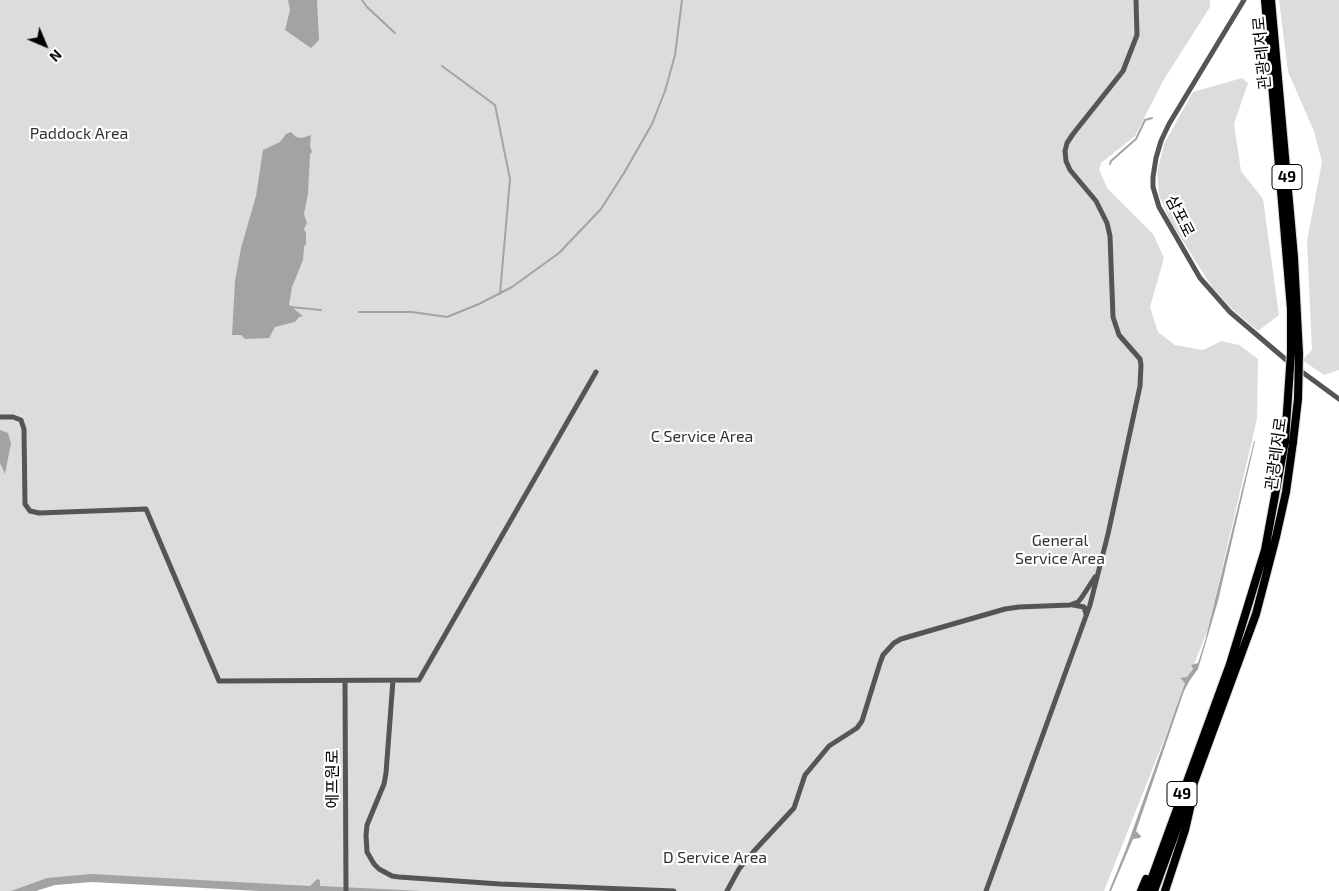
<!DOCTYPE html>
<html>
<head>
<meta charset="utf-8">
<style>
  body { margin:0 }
  #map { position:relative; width:1339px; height:891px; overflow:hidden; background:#fff; font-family:"Exo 2",sans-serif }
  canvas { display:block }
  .north { position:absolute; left:20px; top:20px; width:50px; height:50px; -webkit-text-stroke:4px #fff; paint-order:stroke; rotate:135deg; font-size:14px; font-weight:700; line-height:20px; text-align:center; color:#000 }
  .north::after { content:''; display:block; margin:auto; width:18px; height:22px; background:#000; clip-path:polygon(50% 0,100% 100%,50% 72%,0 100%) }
</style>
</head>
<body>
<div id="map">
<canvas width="1339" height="891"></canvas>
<div class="north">N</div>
</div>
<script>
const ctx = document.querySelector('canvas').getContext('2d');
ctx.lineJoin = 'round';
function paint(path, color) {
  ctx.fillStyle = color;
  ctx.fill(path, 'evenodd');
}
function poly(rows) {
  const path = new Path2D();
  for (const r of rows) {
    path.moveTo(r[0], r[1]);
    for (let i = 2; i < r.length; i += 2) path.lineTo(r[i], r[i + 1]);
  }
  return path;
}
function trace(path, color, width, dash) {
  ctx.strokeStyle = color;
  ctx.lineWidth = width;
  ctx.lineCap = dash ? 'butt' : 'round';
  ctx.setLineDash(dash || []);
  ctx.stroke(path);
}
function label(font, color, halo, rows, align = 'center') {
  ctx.font = font + ' "Exo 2","Noto Sans KR",sans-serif';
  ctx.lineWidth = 4.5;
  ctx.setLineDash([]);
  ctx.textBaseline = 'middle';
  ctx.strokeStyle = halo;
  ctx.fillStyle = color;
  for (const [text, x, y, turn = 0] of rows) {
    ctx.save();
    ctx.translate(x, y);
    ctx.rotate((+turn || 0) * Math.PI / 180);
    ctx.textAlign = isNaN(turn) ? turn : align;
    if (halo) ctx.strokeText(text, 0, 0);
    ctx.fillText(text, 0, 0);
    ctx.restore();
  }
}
paint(poly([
  [0,0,1210,0,1210,7,1163,81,1135,136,1101,163,1099,169,1107,188,1153,234,1164,258,1150,307,1158,332,1175,345,1203,350,1222,341,1239,345,1258,359,1257,419,1208,629,1104,891,362,891,93,877,22,891,0,891],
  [1279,0,1339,0,1339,370,1324,375,1302,360,1312,350,1307,241,1322,162,1314,131,1288,72],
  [1242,78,1248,83,1234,124,1241,171,1263,199,1279,315,1258,331,1233,310,1212,287,1170,221,1159,195,1157,173,1164,144,1193,92]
]), '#dcdcdc');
paint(poly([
  [288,0,317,0,319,40,311,48,285,30,290,10],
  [291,132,296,137,302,138,311,135,310,146,312,152,310,154,308,194,304,214,307,223,304,229,306,233,306,244,304,247,303,260,292,287,289,305,303,316,299,317,295,322,275,327,269,338,245,339,241,335,232,335,235,281,241,248,256,196,263,150,280,142,286,134],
  [0,430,8,433,11,443,5,474,0,463],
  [1254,441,1255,441,1218,601,1198,669,1190,680,1184,691,1136,831,1141,836,1140,838,1133,839,1111,891,1109,891,1126,849,1185,683,1180,678,1187,677,1193,669,1191,665,1198,663,1205,641],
  [91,874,310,886,317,879,320,880,320,886,422,891,259,891,92,882,55,885,36,891,11,891,47,878]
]), '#a3a3a3');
trace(poly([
  [362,0,367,7,395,33],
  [442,66,495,105,510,179,500,294],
  [1110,164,1111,161,1136,139,1145,120,1152,118],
  [291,307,321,310],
  [359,312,412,312,447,317,479,304,512,287,559,253,601,209,624,173,652,124,665,91,675,55,682,0]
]), '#a3a3a3', 2);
const highway = poly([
  [1265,0,1291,309,1291,353],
  [1271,0,1294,257,1299,354],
  [1141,891,1146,879],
  [1147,891,1230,664,1265,550,1285,441],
  [1154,891,1256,614,1276,537,1286,492,1293,442],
  [1165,891,1185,830,1191,804]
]);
trace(highway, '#dbdbdb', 10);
trace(poly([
  [1244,0,1169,124,1161,141,1156,158,1153,177,1153,187,1159,207,1200,278,1230,312,1291,364],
  [1298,369,1339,399],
  [0,417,13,417,21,420,24,429,25,504,30,511,39,513,146,509,219,681,419,680,596,372],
  [1073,605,1084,607,1086,614],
  [393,680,386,773,384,784,367,825,366,835,367,852,374,864,379,869,392,876,399,877,500,884,674,891],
  [345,681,346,891],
  [727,891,739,869,754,851,794,808,805,775,829,746,857,728,862,721,880,663,883,655,894,643,901,639,1005,609,1019,607,1070,605,1078,602,1082,597,1095,577],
  [986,891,1090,605,1108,534,1140,386,1141,365,1140,359,1119,335,1113,317,1110,236,1107,223,1096,201,1070,170,1066,161,1065,151,1067,143,1073,134,1123,71,1137,35,1136,0]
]), '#555', 5);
trace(highway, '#000', 8);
const highwayBridge = poly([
  [1285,441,1291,353],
  [1293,442,1298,399,1299,354]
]);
trace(highwayBridge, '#dbdbdb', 10, []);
trace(highwayBridge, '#000', 8);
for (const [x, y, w] of [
  [1287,177,30],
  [1182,794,30]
]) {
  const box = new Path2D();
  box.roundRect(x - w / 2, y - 12.5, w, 25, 4);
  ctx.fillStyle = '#fff';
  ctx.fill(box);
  trace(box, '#000', 1);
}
label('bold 15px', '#000', null, [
  ["49",1287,177],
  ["49",1182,794]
]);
label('16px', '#000', '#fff', [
  ["관광레저로",1262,53,-95],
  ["삼포로",1180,216,63],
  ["관광레저로",1276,454,-82],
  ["에프원로",333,779,-90]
]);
label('16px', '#333', '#fff', [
  ["Paddock Area",79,134],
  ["C Service Area",702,437],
  ["General",1060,541],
  ["Service Area",1060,559],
  ["D Service Area",715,858]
]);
</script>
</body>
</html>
